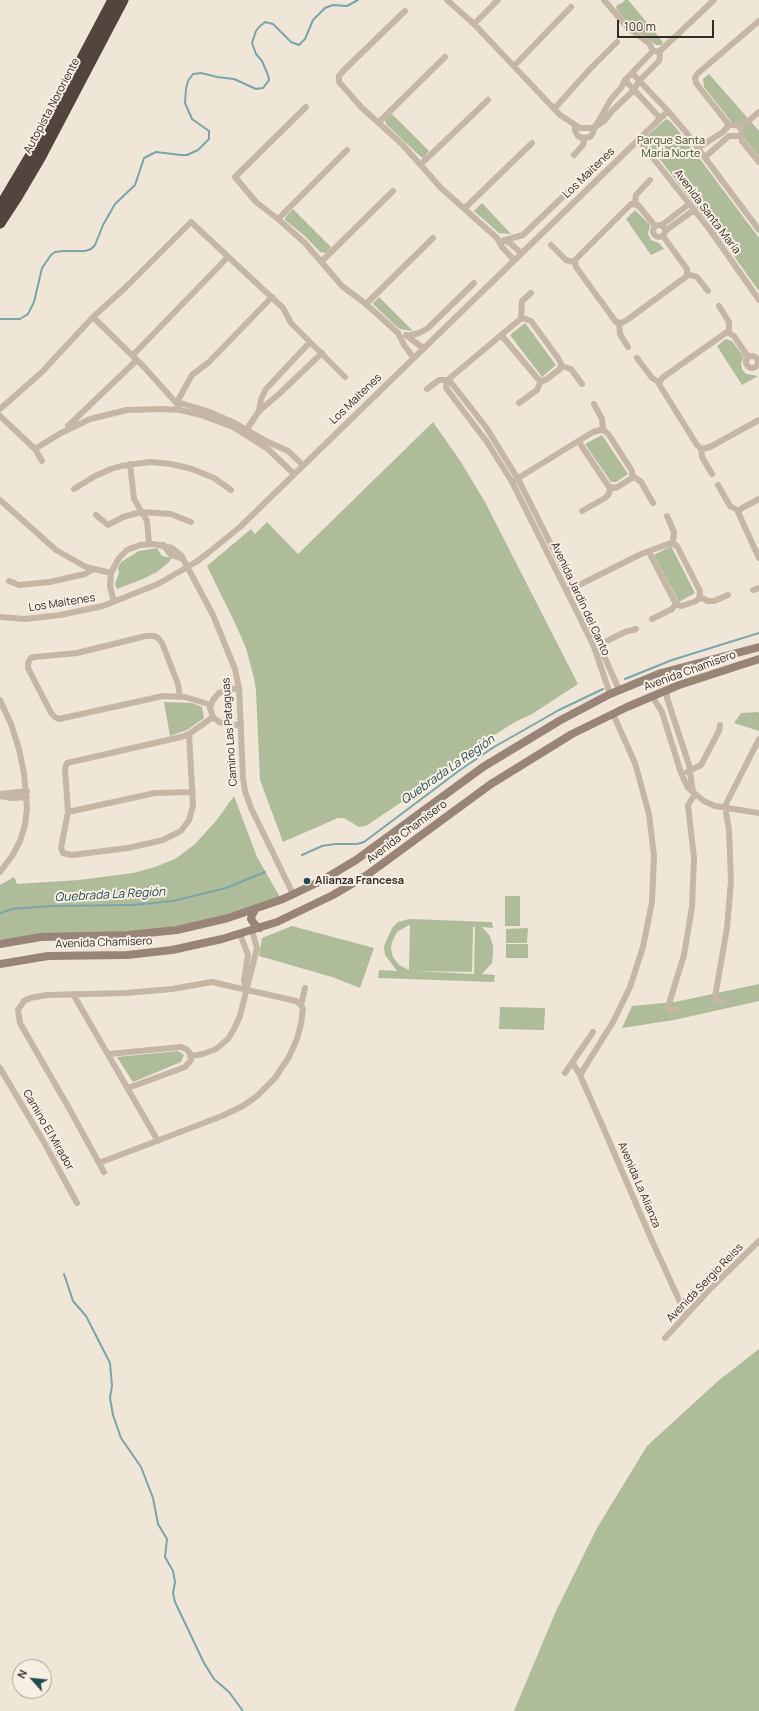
<!DOCTYPE html>
<html>
<head>
<meta charset="utf-8">
<style>
  body { margin:0 }
  #map { position:relative; width:759px; height:1711px; overflow:hidden; background:#efe6d8; font-family:Manrope,sans-serif }
  canvas { display:block }
  .north { position:absolute; left:12px; top:1659px; width:40px; height:40px; box-sizing:border-box; background:#f7efe4; border:1px solid #a8a198; border-radius:50%; rotate:297deg; font-size:11px; font-weight:700; line-height:16px; text-align:center; color:#322b26 }
  .north::after { content:''; display:block; margin:auto; width:14px; height:18px; background:#1f4a50; clip-path:polygon(50% 0,100% 100%,50% 72%,0 100%) }
  .scale { position:absolute; left:617px; top:20px; width:97px; height:18px; box-sizing:border-box; border:2px solid #322b26; border-top:0; padding-left:5px; font-size:12px; line-height:14px; white-space:nowrap; color:#322b26; -webkit-text-stroke:3px #f7efe4; paint-order:stroke }
</style>
</head>
<body>
<div id="map">
<canvas width="759" height="1711"></canvas>
<div class="north">N</div>
<div class="scale">100 m</div>
</div>
<script>
const ctx = document.querySelector('canvas').getContext('2d');
ctx.lineJoin = 'round';
function paint(path, color) {
  ctx.fillStyle = color;
  ctx.fill(path, 'evenodd');
}
function poly(rows) {
  const path = new Path2D();
  for (const r of rows) {
    if (r.length === 3) {
      path.moveTo(r[0] + r[2], r[1]);
      path.arc(r[0], r[1], r[2], 0, 2 * Math.PI);
      continue;
    }
    path.moveTo(r[0], r[1]);
    for (let i = 2; i < r.length; i += 2) path.lineTo(r[i], r[i + 1]);
  }
  return path;
}
function trace(path, color, width, dash) {
  ctx.strokeStyle = color;
  ctx.lineWidth = width;
  ctx.lineCap = dash ? 'butt' : 'round';
  ctx.setLineDash(dash || []);
  ctx.stroke(path);
}
function label(font, color, halo, rows, align = 'center') {
  ctx.font = font + ' Manrope,sans-serif';
  ctx.lineWidth = 4;
  ctx.setLineDash([]);
  ctx.textBaseline = 'middle';
  ctx.strokeStyle = halo;
  ctx.fillStyle = color;
  for (const [text, x, y, turn = 0] of rows) {
    ctx.save();
    ctx.translate(x, y);
    ctx.rotate((+turn || 0) * Math.PI / 180);
    ctx.textAlign = isNaN(turn) ? turn : align;
    if (halo) ctx.strokeText(text, 0, 0);
    ctx.fillText(text, 0, 0);
    ctx.restore();
  }
}
paint(poly([
  [625,0,628,0,644,19,663,42,662,45,656,45,630,25,620,14,616,8,617,5,622,3],
  [709,74,759,131,759,157,704,87,703,79],
  [392,114,429,151,423,158,421,157,386,124,385,120],
  [666,119,670,121,685,139,759,238,759,291,736,259,646,141,646,137],
  [482,203,511,234,499,233,474,211],
  [293,209,331,247,326,253,320,252,305,236,285,220,286,216],
  [635,210,650,225,648,234,651,240,659,243,664,249,651,255,626,219],
  [379,297,412,330,412,331,400,329,396,326,374,305,373,303],
  [525,323,556,365,542,377,510,335],
  [726,339,732,341,744,357,741,363,742,369,746,374,758,376,742,385,717,346],
  [433,422,461,462,485,502,578,684,532,714,515,722,461,756,443,773,422,786,406,799,366,826,359,827,344,818,338,818,283,842,260,780,256,691,254,678,246,648,235,623,207,566,251,529,255,534,267,522,298,554],
  [602,435,628,474,616,482,611,482,585,444],
  [671,546,695,593,679,602,654,555],
  [157,548,162,556,172,558,168,563,157,572,143,579,117,589,115,584,119,573,118,568,121,562,139,551],
  [164,702,192,703,202,707,204,718,187,730,170,736],
  [758,712,759,713,759,731,734,723,741,713],
  [234,796,257,857,280,897,240,911,178,926,136,931,46,934,0,940,0,885,14,877,17,884,79,880,133,873,155,867,175,859,194,845,216,821],
  [505,896,520,896,520,926,505,926],
  [409,919,492,922,493,928,482,927,490,936,493,946,493,954,492,963,482,974,495,975,494,982,378,978,379,970,397,971,385,955,384,946,392,928,398,922],
  [409,925,412,925,410,925,409,970,399,965,393,957,391,949,392,942,397,932],
  [473,927,475,927,474,974,415,971,472,972],
  [292,926,374,948,360,988,332,977,259,956,262,938],
  [528,928,527,943,506,943,506,929],
  [506,944,528,944,528,958,506,958],
  [759,984,759,1001,674,1020,622,1028,632,1006,675,1002],
  [500,1007,545,1008,544,1030,499,1029],
  [178,1051,184,1055,181,1062,133,1082,117,1057],
  [759,1349,759,1711,514,1711,556,1611,597,1528,647,1446,718,1381]
]), '#afbc9a');
trace(poly([
  [0,319,20,319,28,314,34,302,42,268,51,255,55,252,64,251,85,251,91,249,95,245,103,225,115,204,135,185,144,158,156,152,181,155,187,155,198,150,209,139,209,131,192,119,185,103,186,89,188,81,193,74,201,73,217,77,234,79,256,89,263,88,269,80,268,75,262,61,256,54,252,43,256,31,259,27,265,22,273,24,291,42,299,45,305,39,313,20,325,8,333,5,347,6,358,0],
  [625,679,672,660,759,633],
  [302,855,322,846,335,844,357,844,364,842,460,770,494,747,559,710,603,689],
  [0,913,12,909,50,906,133,905,173,901,226,888,265,872],
  [64,1274,73,1301,86,1316,110,1363,112,1386,110,1398,113,1415,121,1438,141,1467,153,1498,158,1524,167,1539,165,1557,173,1571,175,1582,173,1593,175,1602,204,1663,214,1679,229,1692,243,1711]
]), '#7aa5aa', 2);
trace(poly([
  [447,0,474,24,560,115,580,128,594,128,605,120,613,110,634,90,639,81,659,61,660,56,659,52,655,51,652,52,625,80,621,88,611,99,601,117,594,128,593,133,590,137,582,138,578,136,575,131,575,126],
  [604,0,627,27,649,43,653,51],
  [405,11,344,70,339,76,339,82,362,108,402,144,441,188,497,238,502,247,514,260],
  [474,24,498,0],
  [659,52,714,0],
  [514,66,571,7],
  [632,73,668,111,685,131,759,230],
  [625,80,660,118],
  [306,107,235,177,256,202,278,219,305,243,342,286,366,304,398,333,404,345,413,357],
  [554,109,590,69,617,42],
  [379,122,445,57],
  [729,125,696,83,695,78,697,74,759,21],
  [741,127,759,112],
  [638,139,710,230,759,300],
  [698,148,723,132,729,125,738,125,742,129,741,136,742,141,759,162],
  [574,155,583,145,585,138],
  [705,157,729,136,741,136],
  [421,164,488,100],
  [635,203,636,195,650,180],
  [465,208,532,143],
  [278,219,347,150],
  [659,231,6],
  [662,225,689,204],
  [655,226,638,205,631,204,575,260,576,267,616,322,622,323,627,320,687,276,687,269,663,236],
  [665,231,694,210],
  [504,240,510,243,521,253],
  [505,240,523,235,575,185],
  [551,245,566,260,574,262],
  [321,262,393,191],
  [688,274,697,277,708,291],
  [366,304,433,238],
  [719,306,729,322,729,332],
  [93,317,144,367,178,405],
  [521,319,522,301,531,293],
  [619,323,620,334,628,347],
  [406,335,423,348],
  [407,336,419,333,428,328,474,283],
  [502,336,538,379,543,381,547,379,560,369,561,364,558,358,531,321,523,318,518,321,450,378,447,382,446,388,487,442,512,482,579,616,594,647,610,694],
  [133,355,228,257],
  [752,362,6],
  [748,357,734,336,727,332,662,378,659,384,697,445,702,449,710,447,759,420],
  [637,358,652,378,659,382],
  [561,366,571,369,582,384],
  [449,380,486,427,518,479,585,612,619,690],
  [427,389,439,380,449,380],
  [177,402,207,411,235,423,266,441,288,451,303,465],
  [177,402,192,375,209,362,272,297],
  [519,403,537,390,541,380],
  [594,404,602,419,603,430],
  [0,409,42,372,93,317,125,288,191,222,283,308,291,323,345,377],
  [259,411,261,399,266,389,310,342],
  [0,416,35,449,42,461],
  [68,426,137,360],
  [245,432,259,411,279,394,322,353],
  [701,448,702,457,712,474],
  [35,449,61,433,90,419,127,410,163,409,180,410,201,415,233,427,268,449,294,474],
  [130,464,134,499,147,521,149,543],
  [633,476,641,482,653,503],
  [515,480,593,432,600,430,605,431,609,435,632,471,632,478,616,488,609,487,579,442],
  [718,485,730,506,739,511],
  [74,489,95,476,111,469,121,466,150,462,171,464,192,469,214,478,231,490],
  [759,499,742,508,738,512,759,558],
  [0,500,56,550,86,567,111,573],
  [582,511,605,498,608,495,611,488],
  [96,515,108,525,123,517,141,512,171,514,191,522],
  [667,516,674,532,673,543],
  [163,545,171,555,183,559],
  [9,581,19,585,50,582,85,574,92,570],
  [569,590,641,554,671,543,677,546,700,591,699,599,694,602,681,606,676,604,649,552],
  [753,590,759,588],
  [700,597,708,601,714,601,728,595],
  [114,602,110,586,111,573,119,558,127,550,140,545,154,544,172,548,181,555,213,615,235,669,239,688,243,778,245,791,251,808,293,894],
  [0,617,25,619,60,615,103,606,158,584,196,562,208,553,240,527,668,111],
  [652,619,672,609,676,604],
  [597,646,625,632,636,629],
  [239,688,229,689,219,693,213,700,210,708,213,717,219,722,229,725,241,724],
  [667,690,667,698,689,765,693,792],
  [180,696,178,684,162,643,158,638,154,636,146,636,77,653,35,657,31,658,28,663,28,668,51,713,55,717,59,719,163,696,185,697,211,705],
  [652,696,662,712,681,773,688,788,704,801,715,806,759,813],
  [0,700,11,724,19,749,24,773,27,808,25,825,20,841,12,856,0,872],
  [189,734,193,806,189,820,181,831,163,840,128,848,72,855,63,853,61,848,68,812,65,769,67,763,181,737,189,734,213,717],
  [687,772,701,765,719,731,720,725],
  [0,794,27,791],
  [0,796,11,798,27,797],
  [68,812,155,793,193,792],
  [240,934,248,955,244,980,246,989],
  [73,994,158,1141],
  [722,1001,716,1001,715,997,727,928,731,881,729,830,725,806,759,739],
  [301,1005,305,988],
  [676,1009,670,1010,668,1007,684,955,692,907,694,858,688,805,695,794],
  [109,1054,181,1047,186,1049,190,1053,191,1060,185,1067,128,1088],
  [191,1056,203,1054,216,1049,228,1039,234,1029,240,1016,257,948,252,931],
  [573,1063,580,1075,603,1127,653,1243,686,1315],
  [0,1068,45,1144,77,1203],
  [565,1073,593,1032],
  [580,1075,613,1022,630,987,643,947,652,902,654,856,649,814,635,763,613,714],
  [99,1163,222,1116,243,1106,257,1096,275,1078,289,1057,297,1039,301,1024,303,1009,301,1005,296,1001,212,982,172,989,126,993,47,995,30,998,24,1001,18,1010,20,1023,70,1110,99,1163,104,1172],
  [665,1338,711,1288,759,1241]
]), '#c6b6a6', 6);
trace(poly([
  [255,910,252,915,251,919,255,925,260,928],
  [0,944,41,937,128,935,177,930,228,918,283,899,321,881,356,860,483,767,559,721,610,694,661,673,759,647],
  [0,964,48,956,127,955,172,950,222,939,277,922,333,895,367,875,491,784,572,734,627,707,679,685,759,659]
]), '#998577', 8);
trace(poly([
  [0,207,32,153,113,0],
  [0,223,17,197,40,158,123,0]
]), '#53453e', 11);
for (const [x, y, r, color] of [
  [307,881,4,"#1f4a50"]
]) {
  const dot = new Path2D();
  dot.arc(x, y, r, 0, 2 * Math.PI);
  ctx.fillStyle = color;
  ctx.fill(dot);
  trace(dot, '#f7efe4', 1.5);
}
label('11px', '#322b26', '#f7efe4', [
  ["Autopista Nororiente",52,106,-62],
  ["Los Maitenes",589,173,-44],
  ["Avenida Santa María",707,212,53],
  ["Los Maitenes",356,399,-44],
  ["Avenida Jardín del Canto",580,599,65],
  ["Los Maitenes",62,603,-9],
  ["Avenida Chamisero",690,671,-20],
  ["Camino Las Pataguas",230,732,-94],
  ["Avenida Chamisero",407,832,-37],
  ["Avenida Chamisero",104,943,-2],
  ["Camino El Mirador",48,1130,60],
  ["Avenida La Alianza",639,1185,67],
  ["Avenida Sergio Reiss",705,1283,-46]
]);
label('11px', '#404f2c', '#f7efe4', [
  ["Parque Santa",671,141],
  ["María Norte",671,154]
]);
label('bold 11px', '#322b26', '#f7efe4', [
  ["Alianza Francesa",315,881]
], 'left');
label('italic 12px', '#1f4a50', '#f7efe4', [
  ["Quebrada La Región",448,770,-35],
  ["Quebrada La Región",110,895,-3]
]);
</script>
</body>
</html>
